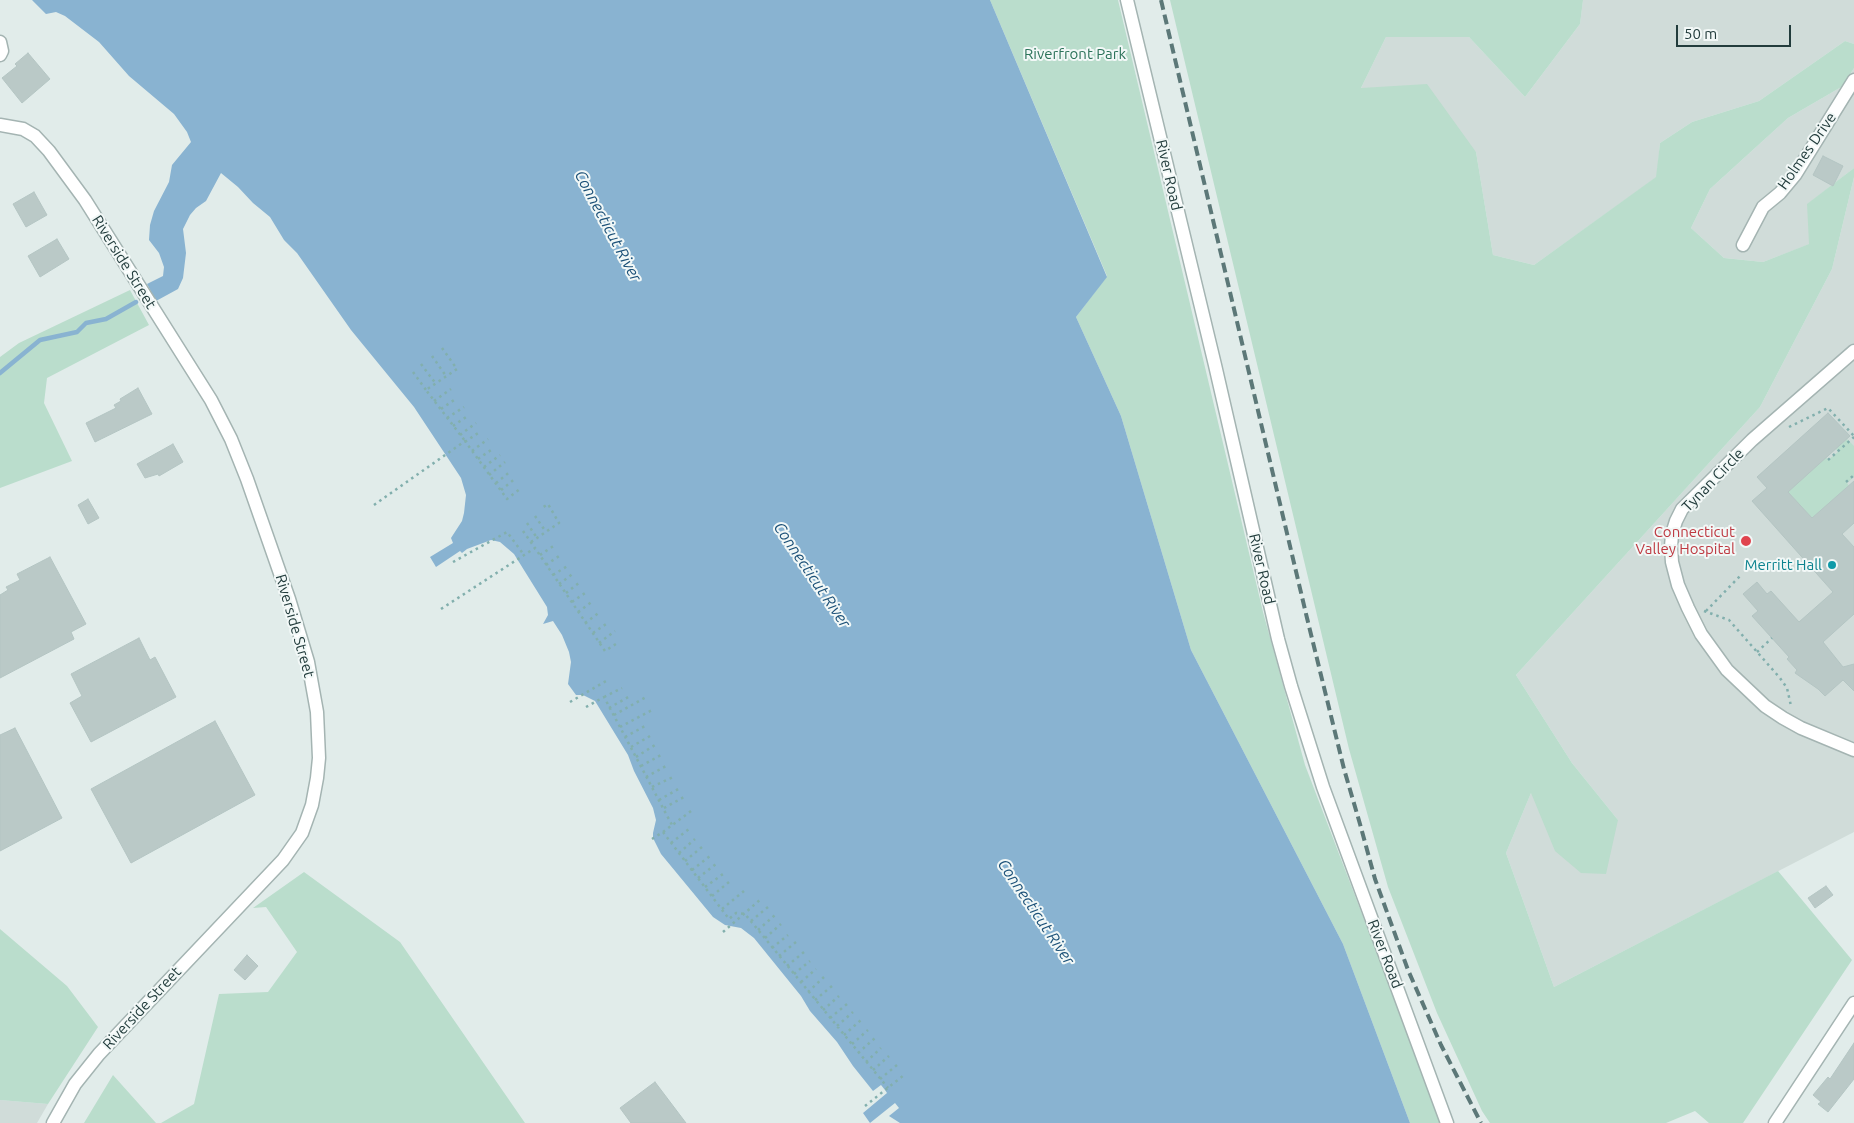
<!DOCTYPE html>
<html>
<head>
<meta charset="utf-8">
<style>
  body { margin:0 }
  #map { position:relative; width:1854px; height:1123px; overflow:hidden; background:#e1ecea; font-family:Ubuntu,sans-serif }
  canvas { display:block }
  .scale { position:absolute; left:1676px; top:25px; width:115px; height:22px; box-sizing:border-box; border:2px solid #223c3c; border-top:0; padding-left:6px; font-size:15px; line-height:18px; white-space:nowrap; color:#223c3c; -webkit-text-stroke:4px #f2f8f7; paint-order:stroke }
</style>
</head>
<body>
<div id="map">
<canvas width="1854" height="1123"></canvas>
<div class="scale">50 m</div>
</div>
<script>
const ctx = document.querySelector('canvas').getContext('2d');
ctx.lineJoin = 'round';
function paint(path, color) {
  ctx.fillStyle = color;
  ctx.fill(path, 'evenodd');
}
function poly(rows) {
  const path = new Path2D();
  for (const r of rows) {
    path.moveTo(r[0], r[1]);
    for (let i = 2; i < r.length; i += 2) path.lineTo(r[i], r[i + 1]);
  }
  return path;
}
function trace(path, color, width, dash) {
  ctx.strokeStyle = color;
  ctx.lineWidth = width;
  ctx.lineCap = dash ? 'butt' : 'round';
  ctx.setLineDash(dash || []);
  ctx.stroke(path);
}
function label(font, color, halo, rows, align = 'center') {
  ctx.font = font + ' Ubuntu,sans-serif';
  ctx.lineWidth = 4;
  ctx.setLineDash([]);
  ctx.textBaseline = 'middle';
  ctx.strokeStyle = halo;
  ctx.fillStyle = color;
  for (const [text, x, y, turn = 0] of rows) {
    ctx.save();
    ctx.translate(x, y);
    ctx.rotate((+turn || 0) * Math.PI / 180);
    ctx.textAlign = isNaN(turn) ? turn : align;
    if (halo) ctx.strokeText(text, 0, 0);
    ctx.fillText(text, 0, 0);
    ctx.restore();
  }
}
paint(poly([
  [1583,0,1854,0,1854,44,1845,41,1759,101,1692,122,1660,143,1657,177,1534,265,1493,255,1476,152,1361,88,1386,37,1469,37,1525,97,1580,24],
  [1854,68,1854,168,1808,204,1810,244,1763,262,1724,258,1691,228,1710,189,1788,118,1843,86],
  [1854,177,1854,832,1554,987,1506,853,1531,793,1618,820,1572,763,1516,675,1760,407,1832,269],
  [0,1100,48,1104,37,1123,0,1123]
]), '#d0dcd9');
paint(poly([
  [990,0,1118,0,1263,612,1305,765,1442,1123,1410,1123,1343,944,1191,650,1121,416,1076,317,1107,276],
  [1170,0,1583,0,1580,24,1525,97,1469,37,1386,37,1361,88,1427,84,1476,152,1493,255,1534,265,1656,177,1660,143,1692,122,1759,101,1845,41,1854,44,1854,68,1843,86,1788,118,1710,189,1691,228,1724,258,1763,262,1809,244,1807,204,1854,168,1854,177,1832,269,1760,407,1516,675,1572,763,1618,820,1606,874,1581,873,1555,851,1531,793,1506,853,1554,987,1778,871,1852,960,1743,1123,1709,1123,1695,1111,1666,1123,1490,1123,1482,1111,1437,1013,1388,887,1349,749],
  [130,290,149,325,47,378,44,403,72,461,0,488,0,357,19,343],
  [1847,439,1854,446,1854,477,1847,483,1849,486,1812,518,1788,492,1826,457,1828,460,1838,452,1836,449],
  [304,872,400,942,525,1123,161,1123,194,1104,219,994,268,992,297,952,266,907,253,908],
  [0,929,67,986,98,1027,48,1104,0,1100],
  [113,1075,156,1123,84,1123]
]), '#baddcc');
paint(poly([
  [32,0,990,0,1107,277,1076,317,1121,416,1191,650,1343,944,1410,1123,900,1123,889,1116,899,1108,895,1103,870,1123,863,1113,887,1093,885,1090,881,1085,873,1091,853,1066,837,1042,810,1011,801,996,754,938,741,928,725,925,713,917,661,854,653,838,653,833,656,820,653,808,634,771,628,755,595,701,583,695,576,695,568,684,571,662,569,652,562,635,553,621,543,624,548,615,547,607,514,554,500,542,491,540,467,549,462,553,460,551,436,567,430,557,453,543,451,538,462,521,464,513,466,495,461,478,414,407,351,330,297,253,284,240,270,217,253,203,238,187,221,173,206,201,196,208,190,215,183,229,186,253,183,278,178,289,156,301,147,284,163,276,164,267,159,253,149,240,150,225,154,211,169,182,172,165,191,142,187,132,174,114,129,76,99,42,65,16,56,12,46,14]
]), '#89b3d1');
trace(poly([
  [0,373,40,340,77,332,86,323,106,319,136,302]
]), '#89b3d1', 4.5);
const building = poly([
  [28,53,50,79,22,103,2,78,17,66,15,64,28,53],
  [1823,156,1843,166,1833,186,1813,175,1823,156],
  [34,192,47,215,26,227,13,204,34,192],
  [57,239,69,259,40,277,28,256,57,239],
  [138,388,152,414,95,442,86,423,116,408,114,405,121,401,120,399,138,388],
  [1828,413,1850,436,1788,492,1812,518,1854,481,1854,523,1842,534,1854,547,1854,614,1823,642,1843,667,1854,664,1854,691,1843,680,1825,696,1818,689,1795,673,1797,670,1787,659,1789,657,1752,616,1758,611,1743,594,1757,582,1767,594,1771,591,1799,622,1833,592,1752,501,1767,488,1757,477,1828,413],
  [173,444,183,462,159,476,158,474,145,478,137,464,173,444],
  [88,499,99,518,88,524,78,505,88,499],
  [50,557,86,624,71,632,74,639,0,678,0,595,8,590,6,587,20,580,17,574,50,557],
  [139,638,150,660,155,657,176,697,91,742,70,703,82,696,71,674,139,638],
  [215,721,255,795,131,863,91,789,215,721],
  [15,728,62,818,0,851,0,735,15,728],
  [1826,886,1833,895,1815,908,1808,898,1826,886],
  [247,955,258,966,245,980,234,970,247,955],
  [1854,1043,1854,1079,1828,1112,1818,1104,1821,1102,1813,1095,1828,1077,1830,1079,1854,1043],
  [655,1082,686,1123,631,1123,620,1108,655,1082]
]);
paint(building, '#bac9c7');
trace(building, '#b4c5c3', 1);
const minor = poly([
  [1127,0,1215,365,1278,639,1291,686,1323,787,1447,1123],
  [0,42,2,51,0,55],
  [0,125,23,129,35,136,49,151,85,200,211,400,231,439,247,479,289,599,308,662,317,712,319,758,317,778,312,805,302,833,283,860,99,1054,75,1084,53,1123],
  [1743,245,1763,207,1780,193,1795,175,1854,80],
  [1854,351,1752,440,1682,509,1676,521,1672,534,1671,547,1672,562,1678,585,1688,608,1701,634,1727,670,1765,706,1783,718,1801,728,1854,750],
  [1775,1123,1854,1003]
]);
trace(minor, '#a4b4b2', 15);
trace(poly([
  [442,348,457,369,426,390,465,441],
  [432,356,446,376],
  [421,364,436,384],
  [413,372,426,390],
  [434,401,451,389],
  [441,409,457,398],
  [447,418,464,407],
  [453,426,469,415],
  [1789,427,1828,408,1854,436],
  [460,435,476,423],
  [465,442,481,431],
  [472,451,488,439],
  [478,459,494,448],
  [1828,460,1854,437],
  [484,467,500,455],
  [489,475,505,462],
  [1846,482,1854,475],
  [496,483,511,471],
  [501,490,516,478],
  [374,505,465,441,507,499,520,489],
  [535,516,546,532],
  [527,523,537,538],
  [523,531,535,548],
  [531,542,559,523,548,504,542,508],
  [540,555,555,545],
  [453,562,507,532,524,555],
  [546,565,562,554],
  [553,575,569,565],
  [559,584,574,573],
  [566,593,580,582],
  [572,602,588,591],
  [441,609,535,548,605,651,619,642],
  [1704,611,1729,620,1780,678,1787,688,1791,706],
  [1706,611,1741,575],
  [578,612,593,601],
  [585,623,600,612],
  [593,633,609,622],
  [599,643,615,631],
  [1757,652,1772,638],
  [604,697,622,688],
  [570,702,606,681],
  [586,707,604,697,672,825],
  [609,708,630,696],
  [614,715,648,696],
  [620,727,654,709],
  [625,737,645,726],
  [631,747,650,736],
  [636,757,655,745],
  [641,766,661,755],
  [646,777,668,765],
  [652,787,673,777],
  [659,800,680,788],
  [664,808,684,797],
  [663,832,691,811],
  [652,839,663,832,729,919,736,913,745,914,888,1088],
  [671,843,689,829],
  [679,853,695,839],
  [685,861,702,847],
  [692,870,710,856],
  [698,878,716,864],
  [705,887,723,874],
  [712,896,729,882],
  [722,909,744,891],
  [751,921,768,907],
  [758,930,775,915],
  [723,932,761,899],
  [765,938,781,924],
  [772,948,788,935],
  [779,956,796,942],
  [787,966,804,952],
  [794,974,810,961],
  [801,982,816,969],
  [808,992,824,977],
  [815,1000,832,986],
  [823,1010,839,996],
  [830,1018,847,1004],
  [837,1026,853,1012],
  [844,1035,861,1020],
  [852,1044,868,1030],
  [858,1053,875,1038],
  [866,1062,881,1048],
  [873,1070,889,1056],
  [880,1079,897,1065],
  [865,1106,904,1075]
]), '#82afad', 2.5, [2.5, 4]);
trace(minor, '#fff', 12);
trace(poly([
  [1161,0,1307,618,1344,769,1360,824,1375,879,1408,970,1441,1045,1481,1123]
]), '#5c7878', 4, [10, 5]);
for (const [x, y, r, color] of [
  [1746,541,6,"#e0444e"],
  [1832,565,5,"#0f9aa8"]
]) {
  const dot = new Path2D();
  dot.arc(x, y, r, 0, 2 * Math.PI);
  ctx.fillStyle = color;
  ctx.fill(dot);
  trace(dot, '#f2f8f7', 2);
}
label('15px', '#2c735a', '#f2f8f7', [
  ["Riverfront Park",1075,54]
]);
label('15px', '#223c3c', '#f2f8f7', [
  ["Holmes Drive",1807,151,-55],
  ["River Road",1169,175,77],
  ["Riverside Street",124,262,58],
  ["Tynan Circle",1713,480,-46],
  ["River Road",1262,569,77],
  ["Riverside Street",295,626,74],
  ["River Road",1385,954,69],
  ["Riverside Street",142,1008,-47]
]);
label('15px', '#be3a42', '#f2f8f7', [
  ["Connecticut",1735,532],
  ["Valley Hospital",1735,549]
], 'right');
label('15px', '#0d838f', '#f2f8f7', [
  ["Merritt Hall",1822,565]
], 'right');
label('italic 16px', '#1c5178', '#f2f8f7', [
  ["Connecticut River",608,226,62],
  ["Connecticut River",812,575,56],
  ["Connecticut River",1036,912,56]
]);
</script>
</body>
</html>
